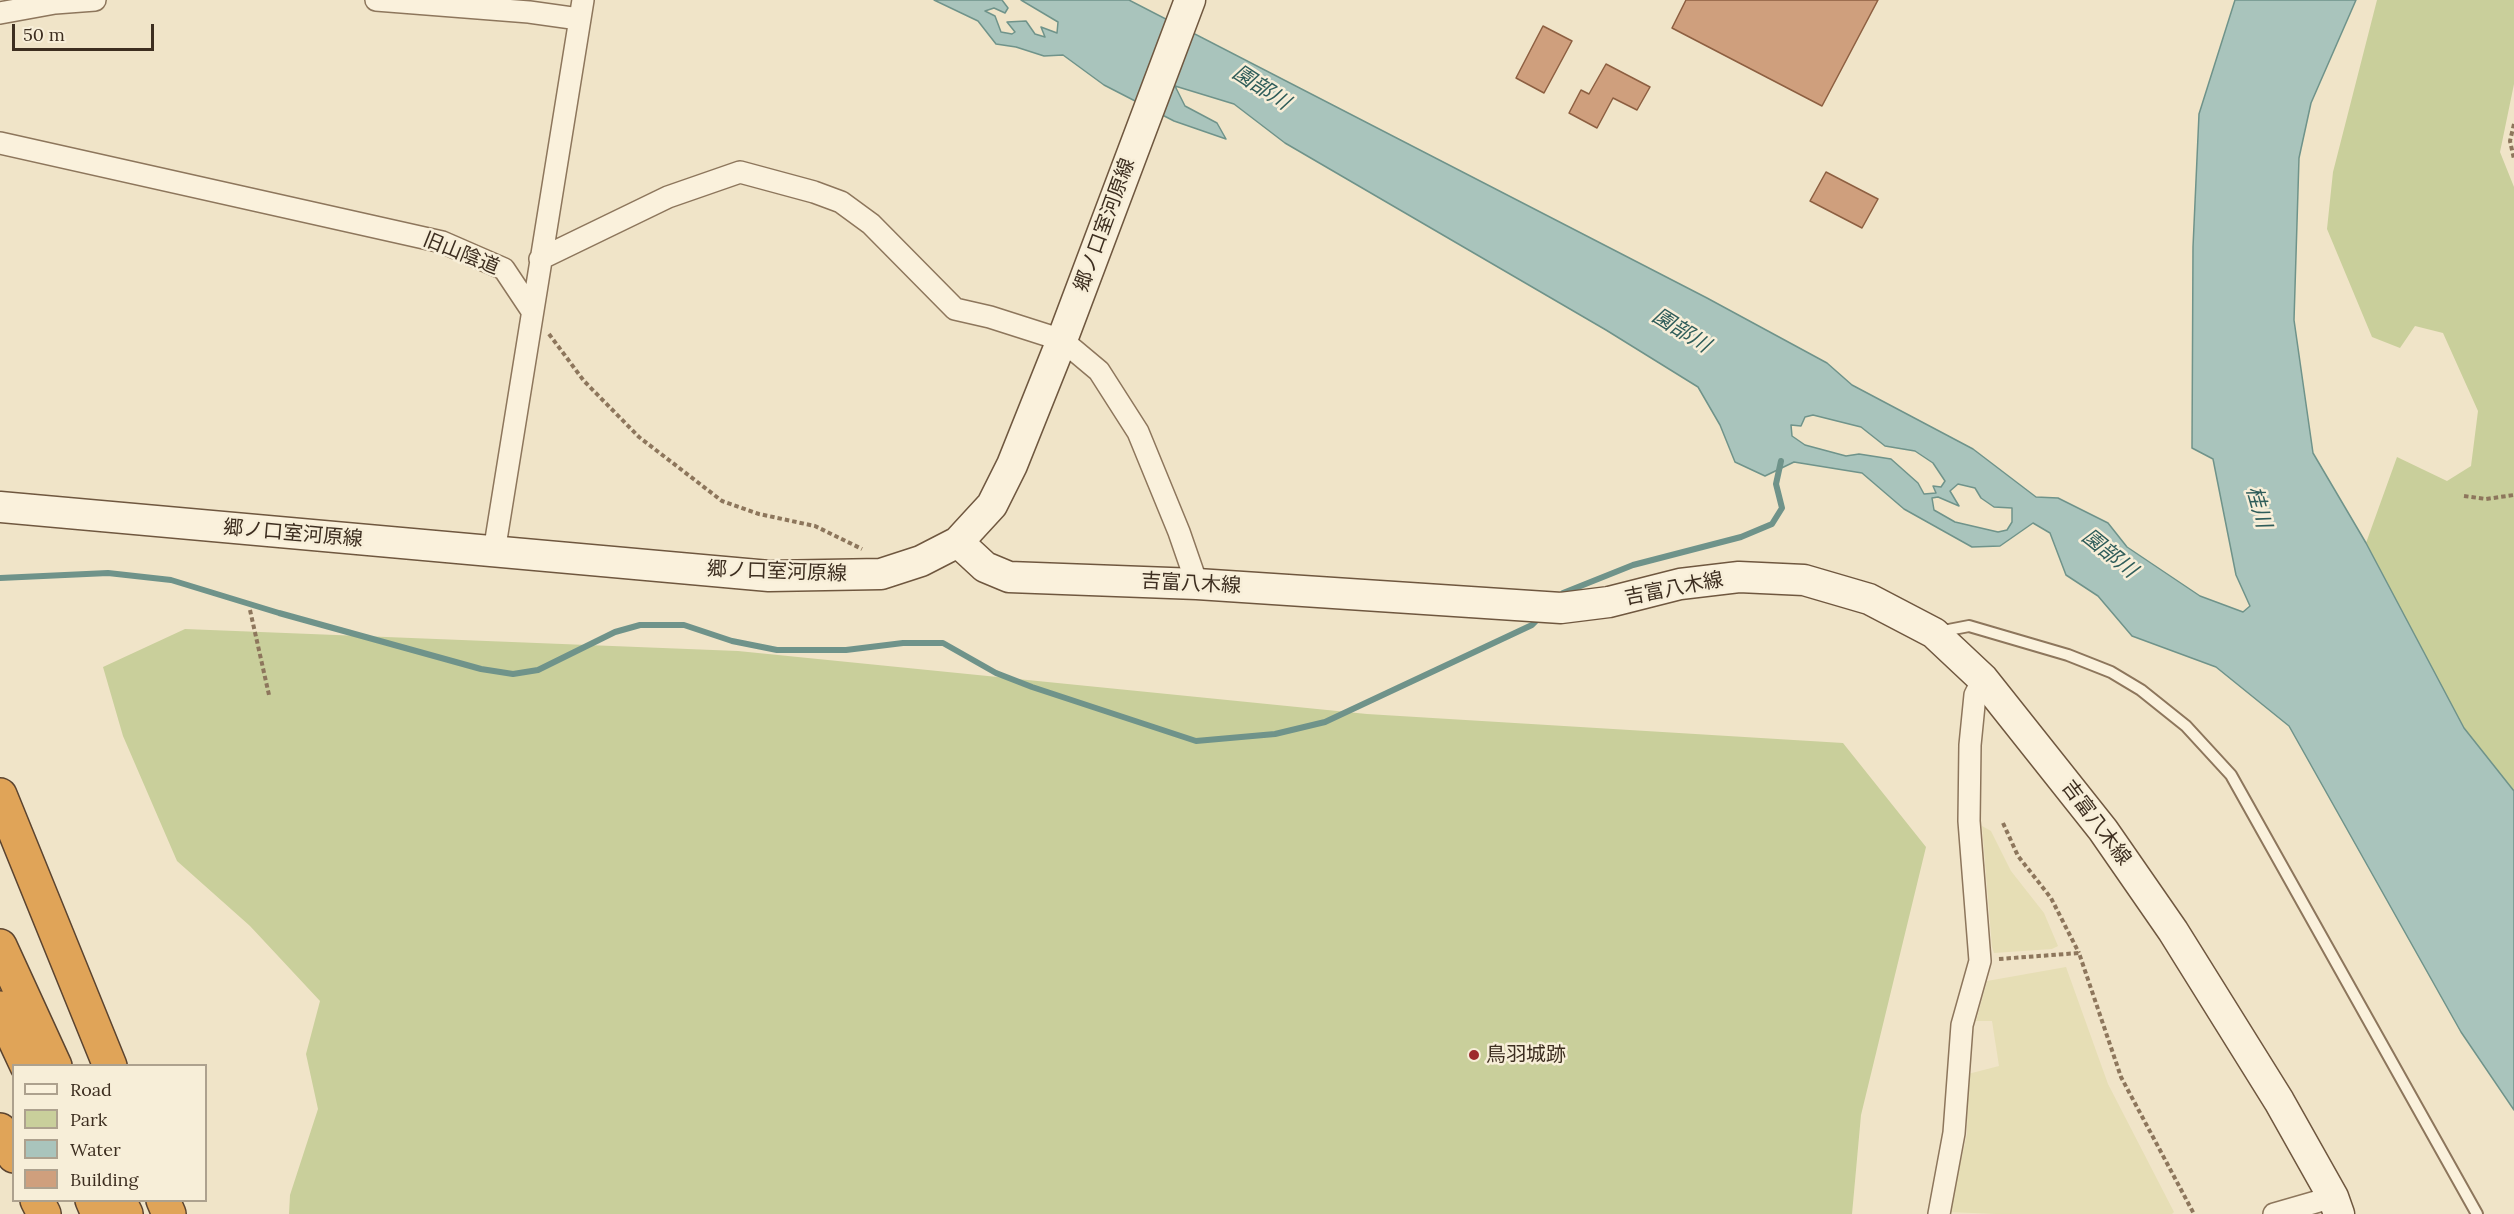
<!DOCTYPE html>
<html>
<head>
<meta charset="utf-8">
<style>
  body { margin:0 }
  #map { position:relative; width:2514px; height:1214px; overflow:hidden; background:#f0e4c8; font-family:Lora,serif }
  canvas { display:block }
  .legend { position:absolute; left:12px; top:1064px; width:195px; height:138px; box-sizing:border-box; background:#f7eed8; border:2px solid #ada18e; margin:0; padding:8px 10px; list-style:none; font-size:18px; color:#3d2e20 }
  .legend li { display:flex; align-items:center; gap:12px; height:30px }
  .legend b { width:30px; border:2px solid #ada18e }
  .scale { position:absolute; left:12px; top:24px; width:142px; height:27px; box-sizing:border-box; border:3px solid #3d2e20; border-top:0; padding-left:8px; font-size:18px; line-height:21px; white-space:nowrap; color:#3d2e20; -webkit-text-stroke:4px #f7eed8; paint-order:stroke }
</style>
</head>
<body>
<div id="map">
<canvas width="2514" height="1214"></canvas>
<ul class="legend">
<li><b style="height:8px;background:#faf1dc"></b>Road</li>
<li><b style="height:16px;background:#c9cf9b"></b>Park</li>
<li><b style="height:16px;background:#a9c4bc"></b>Water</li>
<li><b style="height:16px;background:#cf9f7d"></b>Building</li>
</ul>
<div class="scale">50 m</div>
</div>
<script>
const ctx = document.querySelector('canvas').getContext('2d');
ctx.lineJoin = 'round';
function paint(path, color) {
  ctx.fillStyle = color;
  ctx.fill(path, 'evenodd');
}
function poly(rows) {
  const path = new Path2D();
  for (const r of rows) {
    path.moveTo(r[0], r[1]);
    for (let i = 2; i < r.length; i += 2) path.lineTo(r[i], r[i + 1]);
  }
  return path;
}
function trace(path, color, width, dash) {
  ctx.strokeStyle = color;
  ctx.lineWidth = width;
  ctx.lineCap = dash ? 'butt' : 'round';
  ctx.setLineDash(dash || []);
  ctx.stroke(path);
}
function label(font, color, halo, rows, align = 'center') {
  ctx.font = font + ' Lora,"Noto Sans JP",serif';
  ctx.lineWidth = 5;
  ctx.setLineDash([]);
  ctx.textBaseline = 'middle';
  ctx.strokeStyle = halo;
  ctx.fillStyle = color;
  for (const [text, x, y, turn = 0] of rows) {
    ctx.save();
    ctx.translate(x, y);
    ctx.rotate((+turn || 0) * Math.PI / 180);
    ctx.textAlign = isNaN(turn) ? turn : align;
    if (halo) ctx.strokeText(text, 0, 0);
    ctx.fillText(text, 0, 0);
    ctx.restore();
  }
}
paint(poly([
  [1982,826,1991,831,2011,871,2044,913,2058,946,2052,949,1994,953,1992,947],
  [2066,967,2108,1084,2174,1212,2172,1214,1996,1214,1949,1212,1967,1134,1968,1074,1999,1066,1992,1021,1976,1021,1987,981]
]), '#e6deb5');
paint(poly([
  [2377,0,2514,0,2514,84,2500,152,2514,187,2514,791,2464,728,2366,543,2397,457,2447,481,2471,466,2478,411,2443,333,2415,326,2400,348,2372,337,2327,229,2333,172],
  [185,629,738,651,1367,714,1843,743,1926,847,1861,1115,1852,1214,289,1214,290,1195,318,1109,306,1054,320,1001,250,926,177,861,123,736,103,667]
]), '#c9cf9b');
const water = poly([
  [934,0,1002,0,1008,8,1005,13,994,8,985,11,995,16,1001,32,1012,34,1015,32,1007,22,1026,21,1035,34,1045,37,1041,27,1057,33,1058,22,1021,0,1129,0,1707,298,1827,363,1852,385,1973,449,2036,497,2058,498,2108,523,2127,547,2200,596,2243,612,2250,606,2236,575,2213,459,2192,448,2193,247,2199,114,2235,0,2356,0,2311,103,2299,158,2294,320,2313,453,2366,543,2464,728,2514,791,2514,1110,2461,1032,2289,726,2216,667,2132,636,2098,596,2066,575,2050,533,2033,523,2000,546,1972,547,1904,509,1862,473,1794,462,1765,476,1735,462,1720,425,1698,387,1606,330,1285,143,1234,104,1175,86,1185,106,1217,123,1226,139,1174,121,1104,85,1063,55,1044,56,1016,47,996,44,978,21,934,0],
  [1813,415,1861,427,1885,446,1915,451,1933,463,1945,481,1941,487,1933,486,1936,493,1924,494,1918,483,1891,459,1859,454,1846,456,1805,445,1792,436,1791,425,1801,426,1805,417,1813,415],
  [1958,484,1975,488,1981,498,1994,507,2012,508,2012,522,2007,530,1998,532,1955,522,1934,510,1932,498,1938,497,1959,506,1950,491,1958,484]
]);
paint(water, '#a9c4bc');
trace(water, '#6f938a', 1.5);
trace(poly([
  [0,578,108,573,171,580,279,613,481,669,513,674,538,670,615,632,640,625,684,625,732,641,777,650,846,650,903,643,943,643,996,673,1032,687,1196,741,1275,734,1325,722,1532,625,1540,617],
  [1559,597,1563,593,1633,565,1741,537,1772,524,1782,508,1776,484,1781,461]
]), '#6f938a', 6);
const building = poly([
  [1686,0,1878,0,1822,106,1672,28,1686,0],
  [1543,26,1572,41,1544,93,1516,78,1543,26],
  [1606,64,1650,87,1637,110,1613,98,1597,128,1569,113,1581,90,1589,94,1606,64],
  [1826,172,1878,199,1862,228,1810,201,1826,172]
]);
paint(building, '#cf9f7d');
trace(building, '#8d5f41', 1.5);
const service = poly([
  [1938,632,1969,626,2068,655,2111,672,2141,690,2186,726,2231,775,2477,1214]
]);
const minor = poly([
  [376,0,529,12,579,19],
  [0,13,55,3,95,0],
  [0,143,442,242,504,269,532,311],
  [540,259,668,197,740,172,814,192,841,202,871,224,955,309,990,317,1062,340,1099,371,1138,432,1179,532,1197,584],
  [494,552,583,0],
  [1939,1214,1954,1133,1962,1025,1980,961,1969,821,1970,745,1975,695,1983,679],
  [2274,1214,2333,1197]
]);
const secondary = poly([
  [0,507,769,576,881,574,921,561,958,542,992,505,1012,465,1062,340,1190,0],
  [958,542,985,567,1009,577,1197,584,1561,608,1609,602,1680,584,1739,577,1804,580,1869,599,1934,633,1983,679,2103,830,2173,931,2279,1101,2333,1197,2339,1214]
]);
const motorway = poly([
  [0,795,110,1066],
  [0,946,55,1066],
  [0,1008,27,1066],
  [0,1130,14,1156],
  [37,1200,44,1214],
  [92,1200,98,1214],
  [119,1200,126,1214],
  [163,1200,169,1214]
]);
trace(service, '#8d765c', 14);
trace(minor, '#8d765c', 24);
trace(secondary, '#6f573f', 33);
trace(motorway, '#5b4430', 36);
trace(poly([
  [2514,124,2510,141,2514,159],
  [549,334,584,381,639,437,722,501,759,514,815,526,862,549],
  [2464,496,2486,499,2514,495],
  [250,610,269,695],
  [2003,823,2018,856,2051,898,2079,953],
  [1999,959,2079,953,2121,1077,2194,1214]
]), '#8d765c', 4, [4.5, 3]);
trace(service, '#faf1dc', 10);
trace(minor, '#faf1dc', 21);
trace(secondary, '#faf1dc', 30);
trace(motorway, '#e0a458', 33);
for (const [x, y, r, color] of [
  [1474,1055,6,"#9e2a2b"]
]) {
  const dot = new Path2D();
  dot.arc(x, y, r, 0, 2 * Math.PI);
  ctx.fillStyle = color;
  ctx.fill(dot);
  trace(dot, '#f7eed8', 2);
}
label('20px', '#3d2e20', '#f7eed8', [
  ["郷ノ口室河原線",1105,225,-70],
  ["旧山陰道",461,254,22],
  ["郷ノ口室河原線",293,534,5],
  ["郷ノ口室河原線",777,572,2],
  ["吉富八木線",1191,584,3],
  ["吉富八木線",1674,589,-11],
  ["吉富八木線",2096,823,53]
]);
label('20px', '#3d2e20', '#f7eed8', [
  ["鳥羽城跡",1486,1055]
], 'left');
label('italic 21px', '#2f5d5a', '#f7eed8', [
  ["園部川",1261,88,33],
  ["園部川",1681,331,32],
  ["桂川",2258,507,74],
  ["園部川",2109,554,39]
]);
</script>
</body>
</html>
